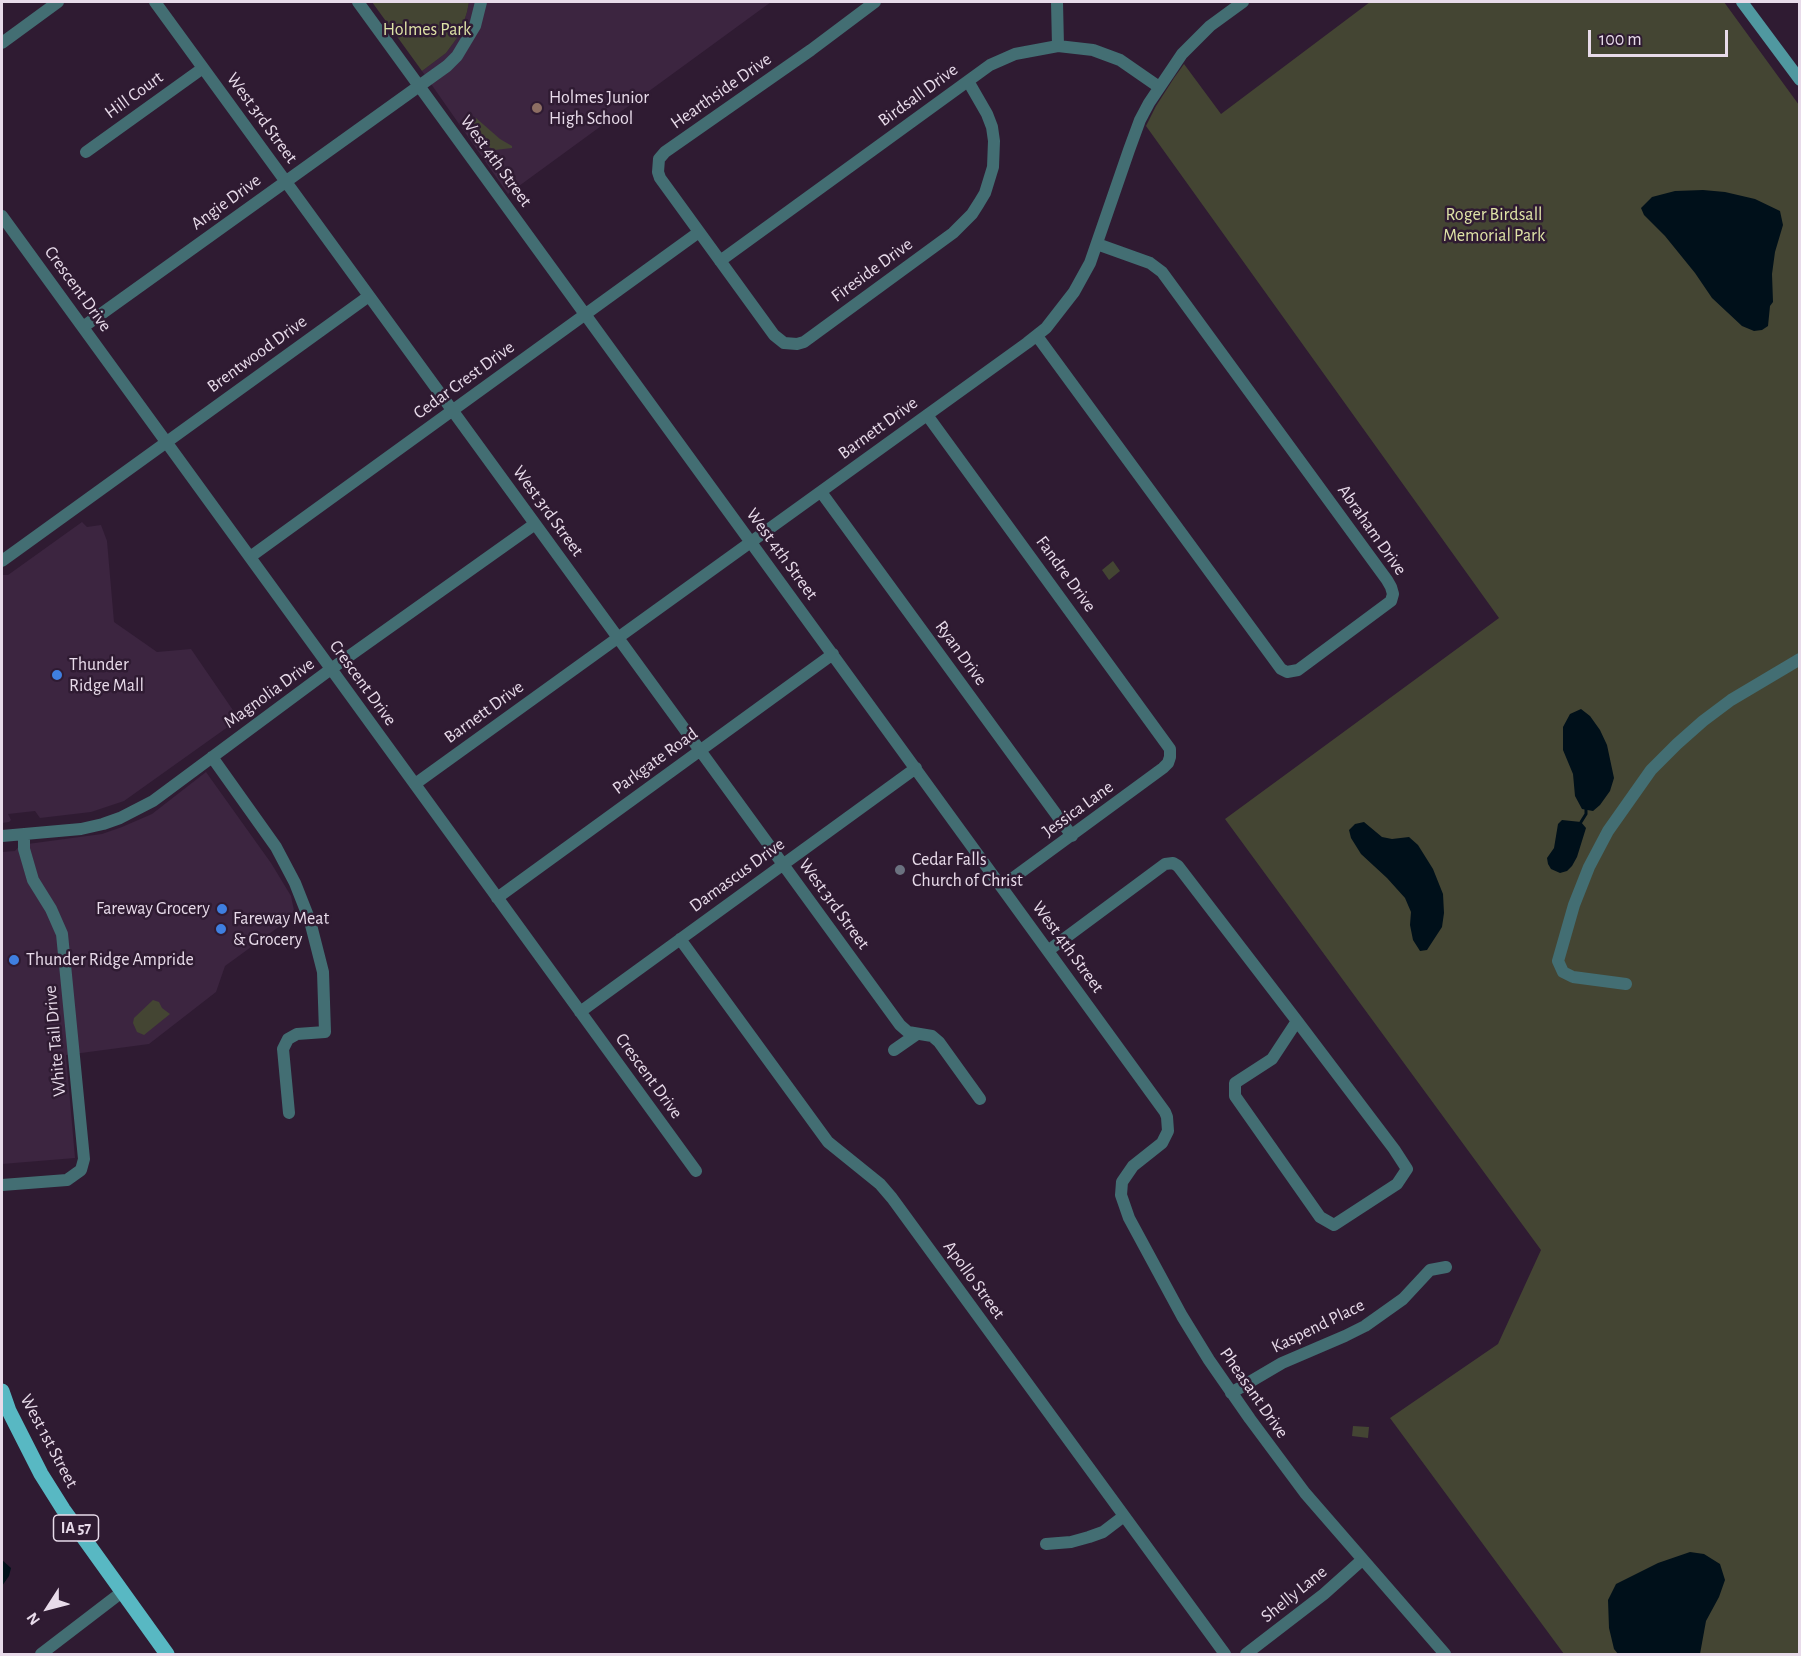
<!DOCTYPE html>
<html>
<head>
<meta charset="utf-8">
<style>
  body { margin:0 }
  #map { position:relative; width:1801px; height:1656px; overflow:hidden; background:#2f1b32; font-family:"Alegreya Sans",sans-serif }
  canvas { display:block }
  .frame { position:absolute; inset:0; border:3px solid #e8dbea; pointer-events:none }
  .north { position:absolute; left:18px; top:1578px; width:60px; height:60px; -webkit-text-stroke:4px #2f1b32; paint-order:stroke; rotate:234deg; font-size:16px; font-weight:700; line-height:24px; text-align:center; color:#e8dbea }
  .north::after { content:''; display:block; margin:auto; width:21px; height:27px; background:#e8dbea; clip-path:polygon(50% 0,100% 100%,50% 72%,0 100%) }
  .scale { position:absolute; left:1588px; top:30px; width:140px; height:27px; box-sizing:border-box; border:3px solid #e8dbea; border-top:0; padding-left:8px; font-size:18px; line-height:21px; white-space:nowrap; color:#e8dbea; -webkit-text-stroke:4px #2f1b32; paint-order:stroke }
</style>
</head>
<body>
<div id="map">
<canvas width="1801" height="1656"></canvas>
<div class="frame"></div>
<div class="north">N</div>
<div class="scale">100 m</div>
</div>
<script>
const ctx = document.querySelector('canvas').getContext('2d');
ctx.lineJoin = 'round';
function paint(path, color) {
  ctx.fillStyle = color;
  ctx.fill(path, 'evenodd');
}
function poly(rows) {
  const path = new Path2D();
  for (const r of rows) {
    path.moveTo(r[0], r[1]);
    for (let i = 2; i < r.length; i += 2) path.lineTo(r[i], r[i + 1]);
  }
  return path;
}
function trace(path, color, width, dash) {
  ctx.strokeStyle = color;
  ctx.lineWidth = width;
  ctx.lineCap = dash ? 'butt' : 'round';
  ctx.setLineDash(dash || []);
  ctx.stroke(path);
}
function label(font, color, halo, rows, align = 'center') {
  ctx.font = font + ' "Alegreya Sans",sans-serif';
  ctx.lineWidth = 5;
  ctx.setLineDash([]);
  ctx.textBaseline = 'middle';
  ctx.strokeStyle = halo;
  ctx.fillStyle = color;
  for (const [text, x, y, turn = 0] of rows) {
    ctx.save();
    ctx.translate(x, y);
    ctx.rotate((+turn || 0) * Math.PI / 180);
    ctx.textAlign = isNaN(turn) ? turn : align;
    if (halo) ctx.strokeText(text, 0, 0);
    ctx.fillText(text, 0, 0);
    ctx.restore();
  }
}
paint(poly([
  [469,2,771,2,508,194,422,71,446,53,460,34,467,12],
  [82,522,87,527,101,525,107,541,114,622,157,652,191,649,239,719,124,801,91,812,40,818,35,811,8,814,11,820,9,822,2,823,2,575,8,575],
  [206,772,271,863,291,896,295,915,225,966,216,992,149,1044,66,1055,75,1158,2,1164,2,852,15,851,20,845,102,834,122,827,152,814]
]), '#3c2540');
paint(poly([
  [372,2,469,2,467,12,460,34,446,53,422,71],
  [1370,2,1724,2,1799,105,1799,1654,1564,1654,1390,1418,1498,1344,1541,1250,1225,819,1499,618,1146,126,1156,106,1174,78,1184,64,1221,114],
  [476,118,500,139,512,146,512,148,495,150,485,145,479,130,471,125,473,120],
  [1113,561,1120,571,1109,580,1102,570],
  [153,1000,159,1002,162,1008,170,1014,144,1035,137,1032,133,1023,134,1018],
  [1353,1426,1369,1427,1368,1438,1352,1436]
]), '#444533');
paint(poly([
  [1703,190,1725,192,1755,199,1780,211,1783,225,1775,252,1772,274,1773,302,1770,306,1768,326,1762,330,1754,331,1742,326,1712,298,1695,273,1665,236,1644,215,1641,208,1652,197,1675,191],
  [1581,709,1590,716,1600,730,1607,745,1614,778,1610,791,1600,805,1593,811,1582,809,1575,796,1573,774,1563,750,1563,727,1570,714],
  [1562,820,1581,822,1586,828,1577,857,1572,866,1567,871,1560,873,1551,869,1548,864,1547,858,1554,848,1558,824],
  [1364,822,1382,837,1392,839,1409,837,1418,845,1433,869,1443,894,1444,913,1442,927,1427,950,1420,951,1413,940,1410,925,1411,912,1405,898,1387,878,1361,854,1351,838,1349,830,1355,824],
  [1690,1552,1704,1554,1720,1564,1725,1580,1719,1597,1706,1621,1700,1654,1618,1654,1614,1649,1609,1628,1608,1600,1616,1584,1658,1563],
  [2,1560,11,1568,9,1576,2,1586]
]), '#00101a');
trace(poly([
  [1581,822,1586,814,1586,809]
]), '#00101a', 3);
trace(poly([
  [155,2,900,1025,908,1032,932,1036,939,1042,980,1099],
  [358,2,1165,1112,1167,1117,1168,1131,1162,1143,1133,1166,1122,1182,1121,1195,1129,1218,1182,1316,1209,1360,1250,1419,1305,1493,1445,1654],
  [875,2,811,50,665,152,659,159,658,172,660,178,774,335,784,343,797,344,804,342,953,233,972,214,979,203,985,193,993,167,994,141,992,127,987,114,968,81],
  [1057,2,1058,46],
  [2,43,58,2],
  [86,152,203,68],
  [2,216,696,1171],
  [720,261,990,65,1015,54,1058,46,1093,50,1120,60,1159,87],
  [83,327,447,66,457,56,475,26,481,2],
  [1037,336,1281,669,1287,672,1298,670,1391,601,1393,594,1391,587,1387,580,1162,272,1150,263,1097,244],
  [927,415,1170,749,1170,757,1168,763,1163,768,1002,886],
  [821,492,1072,836],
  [250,557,699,232],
  [2,561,369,296],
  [212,757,276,847,295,883,310,921,323,972,325,1032,297,1034,288,1039,283,1049,289,1113],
  [415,784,1027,343,1046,328,1074,292,1090,263,1129,150,1140,120,1149,103,1182,54,1210,26,1243,2],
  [2,836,81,829,103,824,120,818,153,801,331,669,535,524],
  [497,898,833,654],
  [680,939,828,1142,880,1184,892,1198,1225,1654],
  [1049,950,1165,864,1173,863,1178,866,1297,1021,1394,1149,1407,1169,1397,1184,1334,1225,1320,1217,1235,1096,1235,1083,1272,1059,1297,1021],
  [1626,984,1573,977,1563,972,1558,961,1574,905,1589,867,1608,831,1651,770,1677,744,1703,721,1731,700,1800,659],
  [580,1012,916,768],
  [894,1050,917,1034],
  [2,1185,67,1180,81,1170,84,1159,62,934,51,909,33,880,24,849,24,834],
  [1231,1393,1282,1363,1345,1336,1365,1326,1403,1299,1430,1270,1446,1267],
  [1046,1544,1071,1542,1089,1537,1103,1532,1124,1516],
  [41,1654,122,1592],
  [1246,1654,1324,1594,1362,1560]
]), '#436e73', 12);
trace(poly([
  [1742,2,1800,80]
]), '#5098a0', 12);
trace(poly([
  [2,1391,9,1411,41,1474,63,1509,167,1654]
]), '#58b8c3', 15);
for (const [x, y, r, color] of [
  [537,108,6,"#8d6e63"],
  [57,675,6,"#3f7fe0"],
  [900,870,6,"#6b7280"],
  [222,909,6,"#3f7fe0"],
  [221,929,6,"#3f7fe0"],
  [14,960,6,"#3f7fe0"]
]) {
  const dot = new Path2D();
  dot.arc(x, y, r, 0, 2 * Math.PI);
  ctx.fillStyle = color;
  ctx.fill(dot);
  trace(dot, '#2f1b32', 2);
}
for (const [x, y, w] of [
  [76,1528,45]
]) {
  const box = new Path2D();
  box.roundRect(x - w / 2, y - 13, w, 26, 4.5);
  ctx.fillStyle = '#2f1b32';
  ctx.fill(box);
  trace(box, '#e8dbea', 1.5);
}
label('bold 16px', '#e8dbea', null, [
  ["IA 57",76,1528]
]);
label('18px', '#dee2a6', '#2f1b32', [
  ["Holmes Park",427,30],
  ["Roger Birdsall",1494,215],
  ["Memorial Park",1494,236]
]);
label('18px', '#e8dbea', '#2f1b32', [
  ["Hearthside Drive",721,91,-35],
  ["Hill Court",134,95,-36],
  ["Birdsall Drive",918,95,-36],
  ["West 3rd Street",262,118,54],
  ["West 4th Street",496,161,54],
  ["Angie Drive",226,202,-36],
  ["Fireside Drive",872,270,-36],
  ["Crescent Drive",78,289,54],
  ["Brentwood Drive",257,354,-36],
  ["Cedar Crest Drive",464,380,-36],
  ["Barnett Drive",878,428,-36],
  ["West 3rd Street",548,511,54],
  ["Abraham Drive",1372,530,55],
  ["West 4th Street",782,554,54],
  ["Fandre Drive",1066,574,54],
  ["Ryan Drive",961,653,54],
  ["Crescent Drive",363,683,54],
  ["Magnolia Drive",269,693,-36],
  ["Barnett Drive",484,712,-36],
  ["Parkgate Road",655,761,-36],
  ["Jessica Lane",1078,809,-36],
  ["Damascus Drive",737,875,-36],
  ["West 3rd Street",834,904,54],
  ["West 4th Street",1068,947,54],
  ["White Tail Drive",55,1041,-95],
  ["Crescent Drive",649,1076,54],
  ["Apollo Street",974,1280,54],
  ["Kaspend Place",1318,1326,-26],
  ["Pheasant Drive",1254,1393,55],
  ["West 1st Street",49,1441,62],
  ["Shelly Lane",1294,1594,-39]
]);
label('18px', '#e8dbea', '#2f1b32', [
  ["Holmes Junior",549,98],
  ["High School",549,119],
  ["Thunder",69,665],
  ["Ridge Mall",69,686],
  ["Cedar Falls",912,860],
  ["Church of Christ",912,881],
  ["Fareway Grocery",210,909,"right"],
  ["Fareway Meat",233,919],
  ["& Grocery",233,940],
  ["Thunder Ridge Ampride",26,960]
], 'left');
</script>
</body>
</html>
